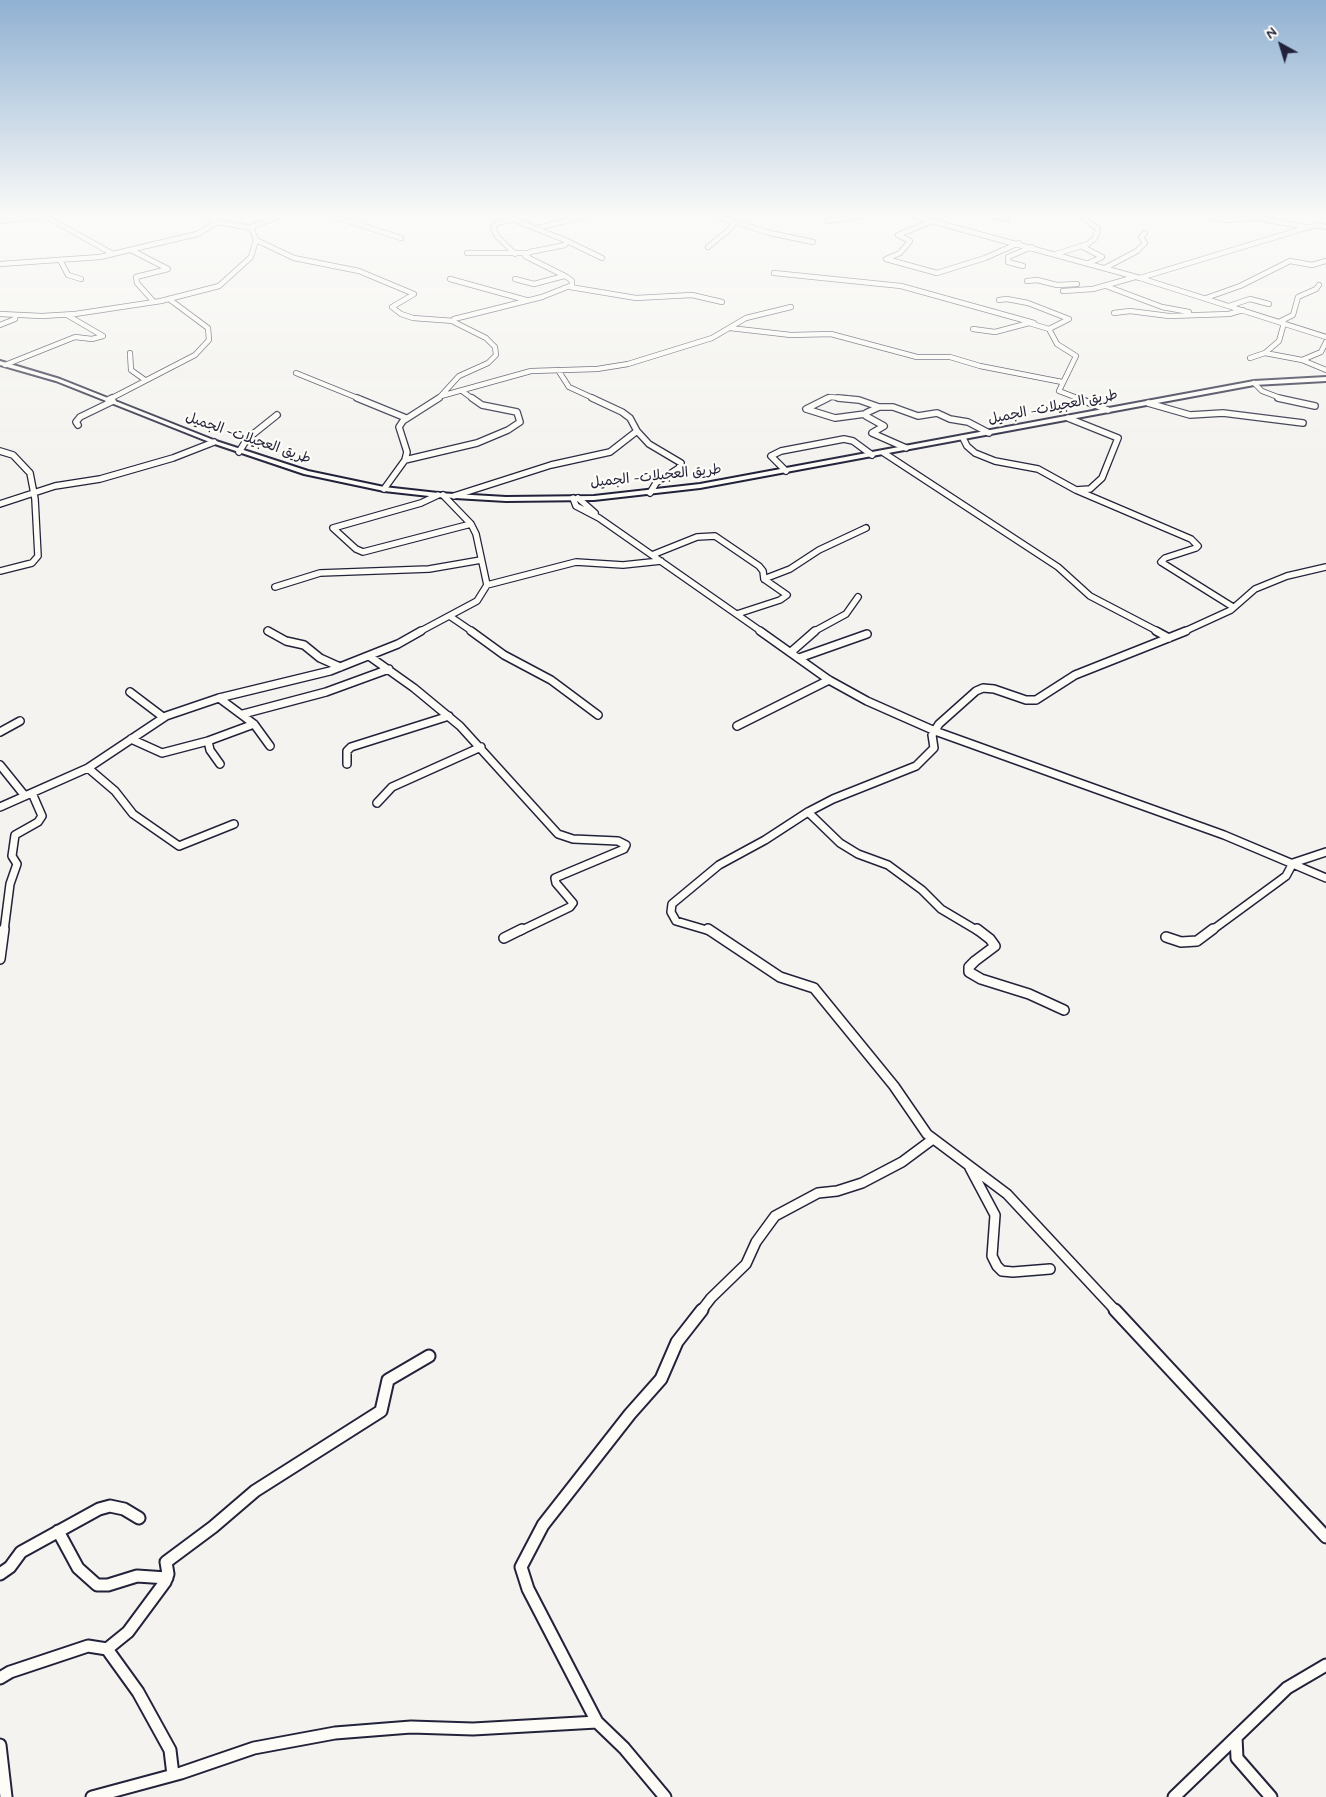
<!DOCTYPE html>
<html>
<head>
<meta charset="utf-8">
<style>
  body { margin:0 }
  #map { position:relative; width:1326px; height:1797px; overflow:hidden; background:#f4f3ef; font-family:Mynerve,sans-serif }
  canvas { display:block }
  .north { position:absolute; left:1256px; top:20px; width:50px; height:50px; -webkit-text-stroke:4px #fdfcf7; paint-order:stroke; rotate:321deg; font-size:14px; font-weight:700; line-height:20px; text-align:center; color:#22223b }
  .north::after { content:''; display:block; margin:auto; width:18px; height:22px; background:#22223b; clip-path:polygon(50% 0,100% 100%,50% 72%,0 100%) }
</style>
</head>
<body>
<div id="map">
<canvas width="1326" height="1797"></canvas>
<div class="north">N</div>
</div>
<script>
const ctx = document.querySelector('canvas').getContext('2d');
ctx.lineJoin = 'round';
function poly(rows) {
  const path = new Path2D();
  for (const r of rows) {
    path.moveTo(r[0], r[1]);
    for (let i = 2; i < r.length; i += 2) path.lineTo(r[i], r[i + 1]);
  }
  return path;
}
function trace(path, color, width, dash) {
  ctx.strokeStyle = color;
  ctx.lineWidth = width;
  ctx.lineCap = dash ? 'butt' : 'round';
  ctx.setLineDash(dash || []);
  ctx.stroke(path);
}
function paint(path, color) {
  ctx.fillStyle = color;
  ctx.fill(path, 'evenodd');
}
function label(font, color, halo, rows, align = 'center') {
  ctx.font = font + ' Mynerve,"Playpen Sans Arabic",sans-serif';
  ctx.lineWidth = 4.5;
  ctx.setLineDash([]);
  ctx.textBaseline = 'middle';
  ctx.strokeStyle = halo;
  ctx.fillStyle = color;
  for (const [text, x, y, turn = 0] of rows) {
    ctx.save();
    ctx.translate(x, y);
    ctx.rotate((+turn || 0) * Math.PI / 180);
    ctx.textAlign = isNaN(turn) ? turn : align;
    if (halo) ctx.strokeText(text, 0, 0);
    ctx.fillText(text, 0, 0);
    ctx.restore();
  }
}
const minorFar4 = poly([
  [45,216,113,254],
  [206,216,218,222],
  [332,216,401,238],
  [715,216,770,233,813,242],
  [913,216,1140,278,1326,337],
  [994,216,1007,219],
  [1206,216,1226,220,1257,218],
  [1261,216,1257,218,1306,227],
  [514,219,497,223,493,228,497,236,515,254],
  [0,221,44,216],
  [827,221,862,216],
  [933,221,898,235,910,241,900,253,886,259,937,273,985,258,1019,243],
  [537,228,586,216],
  [256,240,294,258,359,271,414,294,392,307,401,314,413,318,454,321],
  [567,241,602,258],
  [1081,246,1102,257,1089,263],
  [708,247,731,228,733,223,731,218],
  [131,250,168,269,136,277,137,283,154,302],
  [467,253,527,253],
  [1056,254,1088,244,1095,238,1098,229,1081,216],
  [60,260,68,275,81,279],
  [0,264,100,257,197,234,218,222,251,228],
  [1023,266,1008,262,1008,257,1032,247],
  [1105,268,1137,251,1145,243,1141,237,1145,233],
  [774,273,901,286,1034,323],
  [1140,278,1302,229,1317,225,1326,227],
  [450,279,526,300],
  [515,279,534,284,564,276],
  [1027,281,1037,280,1057,285,1077,284],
  [1106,286,1162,307,1189,312],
  [570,287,636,298,692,295,722,302],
  [1063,291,1093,289,1135,277],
  [1206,298,1240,286,1290,261,1312,265,1326,261],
  [999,300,1007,299,1028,303,1069,319,1049,329,1057,344,1076,356,1059,391,1080,399],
  [1229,306,1250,299,1269,304],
  [1114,313,1130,311,1169,316,1229,314,1243,310],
  [0,314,42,316,75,314,161,301,219,286,251,257,256,240,251,227,280,216],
  [1279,322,1293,315,1298,297,1316,289,1319,285],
  [0,325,15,319,15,315],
  [730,328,791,335,831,334,917,357,950,357,980,366,1062,382],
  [973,329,995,332,1029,323,1049,329],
  [130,353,131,370,145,380],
  [1265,353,1302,360,1326,370],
  [1250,358,1265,353,1279,341,1284,323],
  [1302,360,1321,352,1326,342],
  [5,365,75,337,92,339,103,336,67,315],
  [558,370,569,387,595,399],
  [296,373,360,399],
  [1254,383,1262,391,1283,399],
  [462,391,473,399],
  [441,396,531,371,597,369,628,364,712,338,746,318,791,307],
  [110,399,195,355,209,340,208,328,169,299],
  [438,399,459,376,488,363,496,355,495,347,486,338,454,322,454,319,542,297,572,285,572,281,567,277,525,256,530,252,565,245,567,241,505,216],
  [826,399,830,397,850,399]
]);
const minorFar3 = poly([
  [357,398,406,418],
  [592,398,622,412,630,418,637,431,649,444,681,463,679,468,656,483,650,493],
  [828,398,806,409,835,418,865,414],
  [838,398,859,400,879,407],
  [1077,398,1108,410],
  [1278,398,1315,406],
  [108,400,112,398],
  [1148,403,1190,415,1223,413,1303,423],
  [78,425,76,422,80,417,113,401],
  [963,438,967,446,975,453,995,461,1038,469,1076,490,1090,489,1102,478,1118,438,1068,418],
  [906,448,872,433,884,426,866,416,866,413,879,407,893,407,918,416,937,413,950,419,968,422,989,433],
  [0,451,13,455,30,473,35,499,38,556,32,563,0,571],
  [239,452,247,439,277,415],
  [884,453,1058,567,1090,596,1159,632],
  [405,460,477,443,508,430,520,422,517,412,482,405,472,398],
  [786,471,771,456,781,451,844,439,853,441,872,455],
  [384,489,405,460,407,452,399,427,403,421,439,398],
  [1076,490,1191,539,1198,546,1196,548,1165,558,1161,562,1233,607],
  [438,495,421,503,333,528,356,549,363,552,471,524],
  [454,496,551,465,610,452,637,431],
  [573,498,576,506,599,518,762,632],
  [578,498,595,513],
  [0,504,55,486,100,479,173,458,214,442],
  [652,555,697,537,715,536,759,566,763,571,764,579,787,595,780,600,737,614],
  [764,579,790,569,819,550,866,528],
  [487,585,576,562,623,565,661,561],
  [275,587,320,573,429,569,481,560],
  [451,617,473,632],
  [268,631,271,632],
  [419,632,477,601,487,585,476,534,471,524,443,495],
  [813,632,846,614,858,597],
  [1183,632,1231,610,1255,589,1287,576,1326,567]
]);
const minorFar2 = poly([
  [268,631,286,641,304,645,320,658,340,667],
  [471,631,504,655,551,680,598,715],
  [760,631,829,680,867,701,935,731,1224,835,1326,878],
  [1156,631,1169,638],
  [791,652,815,631],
  [369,656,414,688,460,726,558,834,573,839,618,841,626,845,624,849,555,878,556,883,573,903,570,907,520,931],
  [799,658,867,634],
  [130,692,163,717],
  [219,698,254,724,270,746],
  [243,714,326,692,389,669],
  [737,726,829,680],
  [0,732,20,721],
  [131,739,162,753,208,741],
  [220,764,210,750,208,741,254,724],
  [347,764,347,751,351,747,449,716],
  [0,765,25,796],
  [88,768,115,791,133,814,179,846,234,824],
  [377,803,392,787,481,747],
  [0,807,88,768,166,716,219,698,330,671,398,644,421,631],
  [808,812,840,843,858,854,888,865,922,890,941,909,978,931],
  [4,931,10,884,17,864,12,856,15,835,38,822,42,816,32,793],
  [710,931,676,921,671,912,672,904,719,865,765,840,808,812,833,799,916,766,934,748,932,735,939,724,976,691,983,688,994,689,1026,700,1036,700,1075,675,1186,631],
  [1211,931,1286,876,1293,863,1326,852]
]);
const minorFar1 = poly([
  [708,929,780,977,814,988,894,1086,927,1134,1007,1194,1116,1311],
  [977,929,990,939,995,946,975,961,969,967,969,972,981,979,1029,994,1064,1010],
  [1166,937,1181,942,1197,941,1213,929],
  [504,938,522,929],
  [0,959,4,929],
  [970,1168,995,1215,992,1256,997,1266,1002,1271,1013,1272,1050,1269],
  [701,1311,711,1298,746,1264,756,1242,775,1216,818,1193,837,1191,862,1183,902,1162,933,1139]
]);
const minor = poly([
  [1115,1310,1326,1537],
  [58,1531,78,1568,97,1585,108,1585,137,1576,167,1578],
  [0,1574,10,1567,21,1552,99,1509,110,1506,124,1509,139,1518],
  [107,1649,128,1632,165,1582,168,1574,166,1562,213,1527,255,1491,381,1411,388,1380,429,1356],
  [0,1678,10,1672,88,1646,107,1649,138,1692,170,1750,173,1775],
  [1236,1737,1237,1758,1271,1797],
  [0,1745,6,1797],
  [92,1797,181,1773,254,1748,335,1733,411,1727,473,1729,597,1722],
  [665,1797,624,1748,597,1722,528,1589,521,1567,543,1525,630,1414,661,1379,677,1342,702,1310],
  [1174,1797,1287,1688,1326,1665]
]);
const major = poly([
  [0,361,60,379,216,441,308,471,384,487,438,493,506,497,594,496,700,484,1254,381,1326,377,1326,381,1254,385,700,488,594,500,506,501,438,497,384,491,304,474,212,443,56,381,0,365,0,361]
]);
trace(minorFar4, '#22223b', 6);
trace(minorFar3, '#22223b', 8);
trace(minorFar2, '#22223b', 10);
trace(minorFar1, '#22223b', 12);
trace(minor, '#22223b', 15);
trace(major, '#22223b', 4);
trace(minorFar4, '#fdfcf7', 4.5);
trace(minorFar3, '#fdfcf7', 5.5);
trace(minorFar2, '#fdfcf7', 7);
trace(minorFar1, '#fdfcf7', 9);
trace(minor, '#fdfcf7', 11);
paint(major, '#fdfcf7');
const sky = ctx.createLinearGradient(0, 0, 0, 467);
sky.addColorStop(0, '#90b1d2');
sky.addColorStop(0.46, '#fafaf8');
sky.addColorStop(1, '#fafaf800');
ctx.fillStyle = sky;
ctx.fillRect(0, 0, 1326, 467);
label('14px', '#22223b', '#fdfcf7', [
  ["طريق العجيلات- الجميل",1053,408,-11],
  ["طريق العجيلات- الجميل",248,439,19],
  ["طريق العجيلات- الجميل",656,477,-6]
]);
</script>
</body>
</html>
